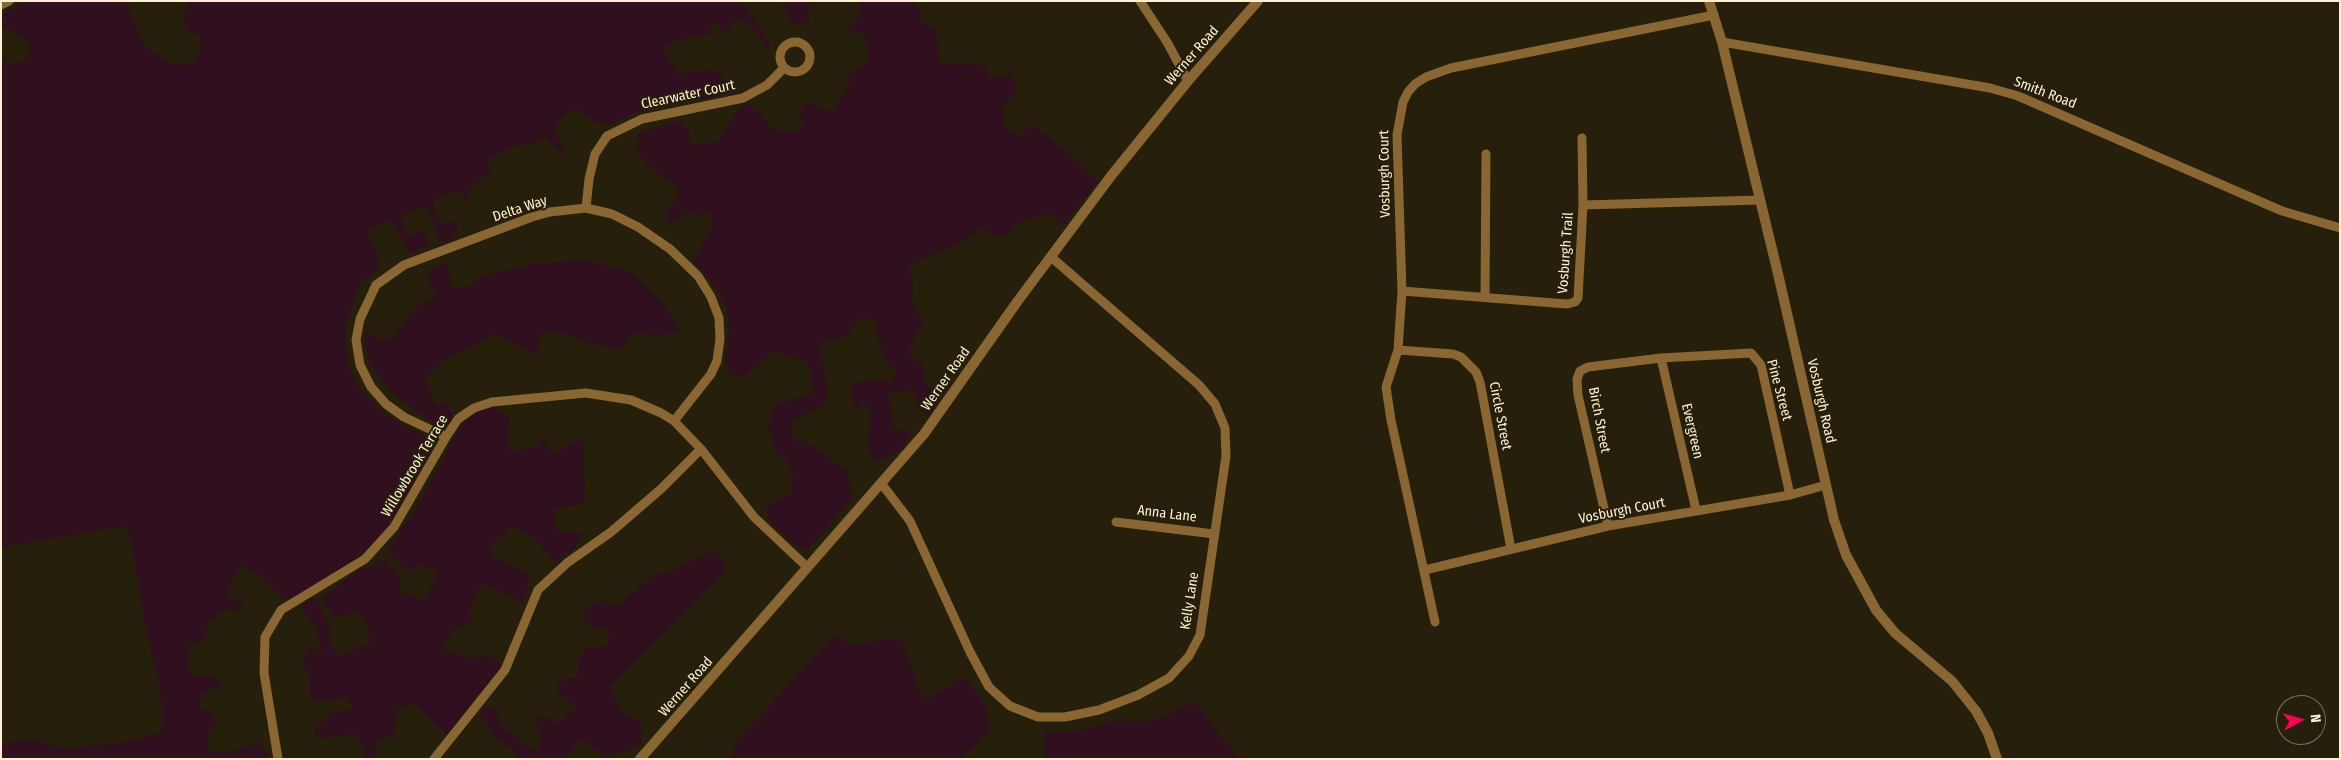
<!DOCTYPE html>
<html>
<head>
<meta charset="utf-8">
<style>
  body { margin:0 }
  #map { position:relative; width:2341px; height:760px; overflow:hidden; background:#251f0c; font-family:"Fira Sans Condensed",sans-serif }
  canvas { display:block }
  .frame { position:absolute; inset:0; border:2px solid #fff0d1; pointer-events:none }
  .north { position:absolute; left:2276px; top:695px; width:50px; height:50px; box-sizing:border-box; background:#251f0c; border:1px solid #7c735b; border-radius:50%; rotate:84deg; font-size:14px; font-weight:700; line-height:20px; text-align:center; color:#fff0d1 }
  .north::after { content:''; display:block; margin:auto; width:18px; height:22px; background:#fc0056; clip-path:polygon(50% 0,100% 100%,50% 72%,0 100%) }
</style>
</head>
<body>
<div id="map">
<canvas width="2341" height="760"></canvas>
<div class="frame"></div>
<div class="north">N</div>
</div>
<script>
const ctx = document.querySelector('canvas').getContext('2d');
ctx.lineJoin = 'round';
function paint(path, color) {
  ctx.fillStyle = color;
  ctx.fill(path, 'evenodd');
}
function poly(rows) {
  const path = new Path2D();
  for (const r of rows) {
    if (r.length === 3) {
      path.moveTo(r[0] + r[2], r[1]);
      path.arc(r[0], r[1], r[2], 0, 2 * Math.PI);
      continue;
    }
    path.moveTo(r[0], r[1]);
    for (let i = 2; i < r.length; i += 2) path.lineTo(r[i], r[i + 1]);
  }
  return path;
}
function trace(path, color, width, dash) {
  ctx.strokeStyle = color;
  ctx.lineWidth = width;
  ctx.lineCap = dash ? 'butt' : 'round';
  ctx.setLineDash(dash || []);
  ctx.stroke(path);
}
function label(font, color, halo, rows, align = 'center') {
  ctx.font = font + ' "Fira Sans Condensed",sans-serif';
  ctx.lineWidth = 4;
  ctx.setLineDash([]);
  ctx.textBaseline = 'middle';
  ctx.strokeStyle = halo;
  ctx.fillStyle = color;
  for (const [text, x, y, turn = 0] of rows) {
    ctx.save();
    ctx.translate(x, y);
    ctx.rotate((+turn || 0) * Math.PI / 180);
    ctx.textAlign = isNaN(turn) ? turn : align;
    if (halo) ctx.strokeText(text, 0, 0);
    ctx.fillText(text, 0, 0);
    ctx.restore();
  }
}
paint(poly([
  [27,1,125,1,142,41,153,52,171,63,193,65,201,50,200,36,190,32,184,23,187,1,743,1,745,9,757,23,768,42,769,50,766,51,760,37,743,19,729,24,730,31,726,33,717,23,709,25,712,33,673,41,663,48,668,61,674,66,677,74,696,72,704,69,721,74,731,92,718,96,667,104,628,115,610,126,596,122,574,108,562,117,553,128,565,150,559,151,545,137,532,144,518,145,487,159,492,171,472,185,466,199,457,190,434,199,434,210,440,224,456,221,458,228,448,240,440,241,426,206,402,214,403,226,409,236,424,230,429,244,410,253,391,220,369,231,369,240,377,253,379,266,371,276,361,280,346,323,345,349,350,371,359,387,377,407,393,419,435,442,393,522,360,557,339,572,294,597,284,599,260,576,242,564,233,578,226,597,244,603,239,611,224,610,208,622,204,640,188,647,188,662,191,674,218,678,220,685,200,694,199,708,214,714,215,727,207,734,209,751,228,753,259,743,268,755,261,759,1,759,1,746,8,743,30,739,62,749,119,743,158,734,164,726,159,682,145,623,131,539,126,526,1,547,1,61,14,64,27,60,31,47,24,37,1,26,1,18,5,13],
  [780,1,814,1,807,7,809,21,797,26,789,20,786,6],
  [859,1,910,1,922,12,920,22,929,27,935,28,940,64,985,65,991,79,1010,73,1017,90,1002,108,1004,127,1017,137,1033,124,1098,181,1064,225,1048,213,1017,223,1011,233,994,237,982,227,965,240,909,265,913,288,911,302,923,322,907,354,923,365,923,382,938,395,936,407,928,415,917,407,913,389,888,394,894,429,912,432,900,450,877,462,868,450,871,413,864,401,856,410,849,386,868,379,890,382,897,373,884,358,873,319,858,318,848,335,833,341,818,342,828,392,825,404,790,422,794,441,805,441,847,471,852,498,809,548,794,545,768,518,766,508,779,499,792,493,793,473,786,459,777,452,768,430,775,405,814,392,808,362,773,351,744,376,731,374,725,361,729,331,727,308,715,287,706,274,693,263,713,224,709,212,696,215,687,211,676,221,666,223,666,213,678,197,677,186,645,163,637,149,638,135,657,127,680,122,688,130,690,145,718,142,735,114,746,102,764,118,772,129,788,132,804,129,800,118,803,105,815,104,832,112,849,85,850,71,862,69,867,61,868,43,860,32,844,32,857,22,861,7],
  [583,260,630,271,663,303,680,331,660,335,632,333,621,350,587,343,566,333,540,333,537,355,495,334,450,357,425,377,435,405,449,405,453,419,442,429,396,396,371,367,364,342,367,331,382,341,393,338,415,309,437,295,427,272,446,262,452,287,464,288,487,275,533,264],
  [493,407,508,416,510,452,538,446,543,438,553,455,580,438,583,445,585,503,554,509,556,532,582,532,575,548,555,562,533,537,512,526,488,548,494,557,530,575,523,601,481,583,469,613,473,622,453,629,442,649,469,658,490,656,502,664,447,735,415,703,396,711,394,735,375,741,377,759,367,758,357,734,317,739,315,730,331,714,353,709,348,696,322,702,310,699,310,676,302,663,310,647,322,652,317,630,302,608,308,597,318,603,330,628,329,643,337,656,371,643,368,628,359,611,334,618,322,599,358,570,376,565,383,559,400,578,400,592,424,600,438,573,419,563,408,572,388,550,422,498,457,432,467,418,482,409],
  [711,552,718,554,726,568,723,574,609,687,621,712,641,723,642,744,623,752,603,754,581,738,565,759,515,759,514,751,498,739,479,713,485,704,498,714,502,726,532,750,540,748,536,717,549,717,558,725,567,715,578,708,558,693,556,685,565,680,578,677,578,663,585,648,603,647,610,642,608,630,594,629,584,618,586,608,603,601,616,607,655,574,673,572,678,567],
  [835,635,851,645,900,638,924,701,964,677,984,703,991,731,964,755,965,759,732,759,735,743],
  [1195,702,1239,759,1045,759,1044,731,1078,731,1117,721,1154,721]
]), '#300f1e');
trace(poly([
  [1140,1,1167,42,1188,81],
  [1,5,9,1],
  [795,57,15],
  [1722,42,1990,88,2018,96,2282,211,2340,228],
  [1583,205,1760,200],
  [586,208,589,179,595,154,607,136,642,119,743,98,767,85,784,68],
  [1402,291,1567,304,1575,302,1578,298,1583,205,1582,138],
  [1485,297,1486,154],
  [1398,350,1453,354,1461,357,1476,372,1480,382,1511,549],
  [1661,358,1696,510],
  [446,437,404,417,386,404,371,387,360,365,356,340,360,319,376,285,404,265,532,217,550,212,586,208,612,214,638,227,670,249,698,276,711,297,719,318,720,339,717,361,711,374,674,421],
  [881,483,910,521,970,652,989,687,1010,706,1038,717,1065,717,1099,710,1138,695,1169,678,1189,656,1200,635,1226,456,1225,428,1215,404,1199,385,1051,257],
  [1116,522,1214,534],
  [1608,526,1578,395,1577,379,1580,371,1588,367,1661,358,1751,353,1761,365,1790,495],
  [1425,570,1608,526,1790,495,1826,485],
  [1435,622,1391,420,1386,387,1398,350,1402,291,1397,135,1403,102,1408,92,1415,84,1426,77,1451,68,1714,15],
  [278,759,264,673,265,637,281,610,365,559,394,527,446,437,458,419,474,408,492,402,586,393,631,400,661,413,674,421,701,449,754,517,807,567],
  [434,759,505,670,538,590,567,563,611,532,661,489,701,449]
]), '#896632', 9);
trace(poly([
  [1709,1,1722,42,1779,278,1834,520,1846,555,1876,610,1895,633,1952,681,1976,711,1988,733,1997,759],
  [640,759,924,434,1017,302,1111,176,1188,81,1258,1]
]), '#896632', 10);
label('14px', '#fff0d1', '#251f0c', [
  ["Werner Road",1192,56,-49],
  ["Smith Road",2045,93,21],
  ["Clearwater Court",688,95,-12],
  ["Vosburgh Court",1385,174,-91],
  ["Delta Way",520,209,-18],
  ["Vosburgh Trail",1566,253,-86],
  ["Werner Road",946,379,-55],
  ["Pine Street",1779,390,75],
  ["Vosburgh Road",1821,401,77],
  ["Circle Street",1500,416,79],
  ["Birch Street",1599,420,79],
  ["Evergreen",1692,431,77],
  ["Willowbrook Terrace",415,466,-59],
  ["Vosburgh Court",1622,511,-11],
  ["Anna Lane",1167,514,7],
  ["Kelly Lane",1190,601,-81],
  ["Werner Road",686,687,-49]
]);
</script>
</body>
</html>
